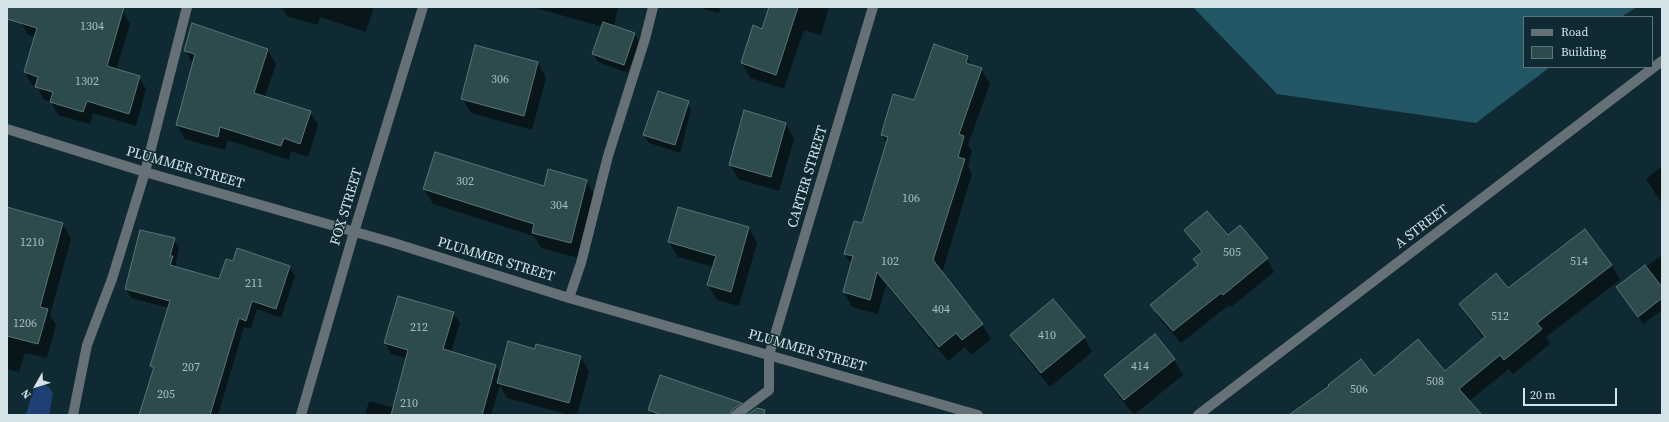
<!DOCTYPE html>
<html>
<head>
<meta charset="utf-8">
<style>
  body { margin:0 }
  #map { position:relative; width:1669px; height:422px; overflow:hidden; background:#0f2a32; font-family:"Source Serif 4",serif }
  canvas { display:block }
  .frame { position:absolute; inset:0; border:8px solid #d4e3e8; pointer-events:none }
  .legend { position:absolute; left:1523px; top:16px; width:130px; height:52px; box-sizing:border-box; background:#0f2a32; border:1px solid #5e747b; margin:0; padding:5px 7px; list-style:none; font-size:12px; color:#d4e3e8 }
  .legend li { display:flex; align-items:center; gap:8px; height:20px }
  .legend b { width:20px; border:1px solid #5e747b }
  .north { position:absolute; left:16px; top:366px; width:40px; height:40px; -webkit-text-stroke:3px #0f2a32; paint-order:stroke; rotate:231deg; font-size:11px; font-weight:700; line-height:16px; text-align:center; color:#d4e3e8 }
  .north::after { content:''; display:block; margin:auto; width:14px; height:18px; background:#d4e3e8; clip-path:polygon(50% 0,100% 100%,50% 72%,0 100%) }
  .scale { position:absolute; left:1523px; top:388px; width:94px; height:18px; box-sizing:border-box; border:2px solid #d4e3e8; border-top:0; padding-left:5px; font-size:12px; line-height:14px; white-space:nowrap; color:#d4e3e8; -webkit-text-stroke:3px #0f2a32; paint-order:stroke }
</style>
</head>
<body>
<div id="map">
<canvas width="1669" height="422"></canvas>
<div class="frame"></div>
<ul class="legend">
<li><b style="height:5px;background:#667077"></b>Road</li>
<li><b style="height:11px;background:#2d4b4c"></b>Building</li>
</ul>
<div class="north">N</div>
<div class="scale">20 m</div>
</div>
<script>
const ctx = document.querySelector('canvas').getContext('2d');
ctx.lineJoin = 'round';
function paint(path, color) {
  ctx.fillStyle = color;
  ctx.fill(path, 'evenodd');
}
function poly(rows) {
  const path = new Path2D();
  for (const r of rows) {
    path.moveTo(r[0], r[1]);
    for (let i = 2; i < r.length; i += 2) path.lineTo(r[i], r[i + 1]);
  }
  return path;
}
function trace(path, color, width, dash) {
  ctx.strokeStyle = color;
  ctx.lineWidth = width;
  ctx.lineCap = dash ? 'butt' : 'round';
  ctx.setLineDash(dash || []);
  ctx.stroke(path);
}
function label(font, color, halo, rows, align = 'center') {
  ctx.font = font + ' "Source Serif 4",serif';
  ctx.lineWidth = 3;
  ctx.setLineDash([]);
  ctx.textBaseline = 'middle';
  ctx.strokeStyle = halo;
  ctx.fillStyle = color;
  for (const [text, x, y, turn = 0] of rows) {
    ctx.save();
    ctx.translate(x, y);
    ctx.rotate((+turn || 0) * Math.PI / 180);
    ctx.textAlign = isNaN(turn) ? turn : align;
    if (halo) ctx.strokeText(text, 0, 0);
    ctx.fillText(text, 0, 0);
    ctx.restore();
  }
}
paint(poly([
  [1193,7,1637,7,1621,17,1524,17,1524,67,1550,67,1476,123,1277,94]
]), '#235766');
paint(poly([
  [45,385,49,387,53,393,49,415,26,415,33,391,36,388]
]), '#1e4075');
paint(poly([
  [26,7,111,7,123,12,130,24,116,70,139,77,146,89,136,126,93,113,90,124,58,115,51,102,43,99,37,86,32,85,25,72,36,37,28,35,21,23],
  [277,7,374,7,366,32,320,17,318,25,287,16,283,9],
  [532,7,618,7,614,26,635,34,639,42,628,73,598,62,593,54,603,27],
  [697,7,720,7,719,13],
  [770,7,829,7,821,35,804,30,784,89,750,78,742,63,763,30],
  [185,50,268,50,276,64,265,97,310,112,318,125,308,157,291,151,289,160,228,140,225,150,185,139,177,125,193,64],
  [967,57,972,66,981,69,990,84,968,145,972,151,968,166,972,174,942,273,982,324,991,339,971,355,965,347,948,361,886,285,878,314,852,307,844,292,851,264,845,254,863,224,887,144,882,135,915,102],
  [538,63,546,78,532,130,471,113,462,98],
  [686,101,691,109,680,153,649,143,644,135],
  [786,124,794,139,779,191,738,179,730,164],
  [1662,166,1662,204,1646,179],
  [586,181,595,196,579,258,541,248,534,236,433,204,424,189,545,187],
  [7,208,63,224,71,239,50,315,56,325,47,358,25,353,19,372,7,369],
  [749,228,757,243,739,306,717,300,708,285,713,267,678,257,669,242],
  [1185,230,1227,237,1267,259,1274,272,1231,307,1229,305,1181,343,1159,318,1152,305,1199,266,1201,254],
  [1585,230,1612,265,1620,280,1546,337,1550,344,1513,374,1509,369,1469,401,1480,415,1291,415,1374,377,1444,372,1484,339,1468,318,1460,304,1508,289],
  [174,239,179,248,176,263,177,268,220,280,234,262,290,267,295,276,281,318,257,309,251,329,244,327,218,415,143,415,154,370,152,366,169,308,131,298,126,289],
  [1662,255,1662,310,1643,324,1617,288],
  [453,313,460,323,451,352,496,366,500,374,535,350,581,357,589,372,577,415,570,415,507,398,500,385,491,415,365,415,369,401,394,408,407,358,391,354,385,343],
  [1011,335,1084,337,1092,352,1050,387,1020,350],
  [1155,336,1174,360,1183,375,1134,415,1114,390,1105,375],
  [723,397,731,412,730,415,652,415,649,410]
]), '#0007');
const building = poly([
  [7,7,124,7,107,66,140,76,129,114,87,101,83,112,50,102,53,92,35,87,38,77,24,72,37,28,7,19,7,7],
  [769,7,798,7,776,75,741,63,753,25,762,29,769,7],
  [603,22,635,33,624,65,592,54,603,22],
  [192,23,268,49,254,93,311,111,300,144,284,138,281,146,220,127,218,137,176,125,195,54,184,51,192,23],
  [934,44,968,56,966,63,982,68,959,134,964,136,958,157,965,159,933,260,983,324,962,340,956,333,939,347,877,272,870,300,843,292,853,256,844,254,854,221,862,223,888,137,881,135,893,94,914,100,934,44],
  [475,45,538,62,524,116,461,99,475,45],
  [658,91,689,101,675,145,643,135,658,91],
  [744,110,786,123,771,177,729,165,744,110],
  [435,152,544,186,548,169,587,180,571,243,532,233,534,224,423,189,435,152],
  [7,207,63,223,40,307,48,309,38,344,7,336,7,207],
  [678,207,749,227,731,292,707,285,716,256,668,242,678,207],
  [1207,211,1228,235,1240,225,1268,258,1223,295,1221,293,1173,331,1150,305,1198,265,1193,259,1202,252,1184,230,1207,211],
  [1585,229,1612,265,1537,323,1542,329,1504,360,1500,355,1459,389,1482,415,1289,415,1329,386,1328,385,1361,359,1374,376,1418,339,1445,371,1485,337,1459,304,1496,273,1508,288,1585,229],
  [140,230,175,238,170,256,173,256,170,265,219,279,226,259,233,261,237,248,290,266,276,309,252,301,246,321,239,318,210,415,139,415,154,367,150,366,170,301,125,289,140,230],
  [1645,265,1662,287,1662,298,1638,317,1616,287,1645,265],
  [398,296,454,312,443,349,496,365,482,415,391,415,408,350,384,343,398,296],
  [1053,299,1085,337,1041,373,1010,335,1053,299],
  [1155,334,1175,359,1124,400,1104,375,1155,334],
  [508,341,535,349,536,344,581,356,569,403,497,383,508,341],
  [660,375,742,403,732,410,730,415,662,415,648,410,660,375],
  [757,408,765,410,764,415,747,415,757,408]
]);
paint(building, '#2d4b4c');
trace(building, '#587678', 1);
trace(poly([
  [7,129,145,172,394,243,569,298,978,415],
  [569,298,581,263,608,156,645,39,653,7],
  [73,415,87,345,112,279,145,172,187,7],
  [301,415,354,232,423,7],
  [736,415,769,390,769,355,873,7],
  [1198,415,1662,61]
]), '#667077', 10);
label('12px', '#aabdc1', null, [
  ["1304",92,27],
  ["306",500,80],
  ["1302",87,82],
  ["302",465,182],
  ["106",911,199],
  ["304",559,206],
  ["1210",32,243],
  ["505",1232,253],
  ["102",890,262],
  ["514",1579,262],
  ["211",254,284],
  ["404",941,310],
  ["512",1500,317],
  ["1206",25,324],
  ["212",419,328],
  ["410",1047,336],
  ["414",1140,367],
  ["207",191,368],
  ["508",1435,382],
  ["506",1359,390],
  ["205",166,395],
  ["210",409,404]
]);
label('14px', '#d4e3e8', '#0f2a32', [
  ["PLUMMER STREET",185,168,16],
  ["CARTER STREET",808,177,-73],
  ["FOX STREET",347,207,-73],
  ["A STREET",1422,227,-37],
  ["PLUMMER STREET",496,260,17],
  ["PLUMMER STREET",807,351,16]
]);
</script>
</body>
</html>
